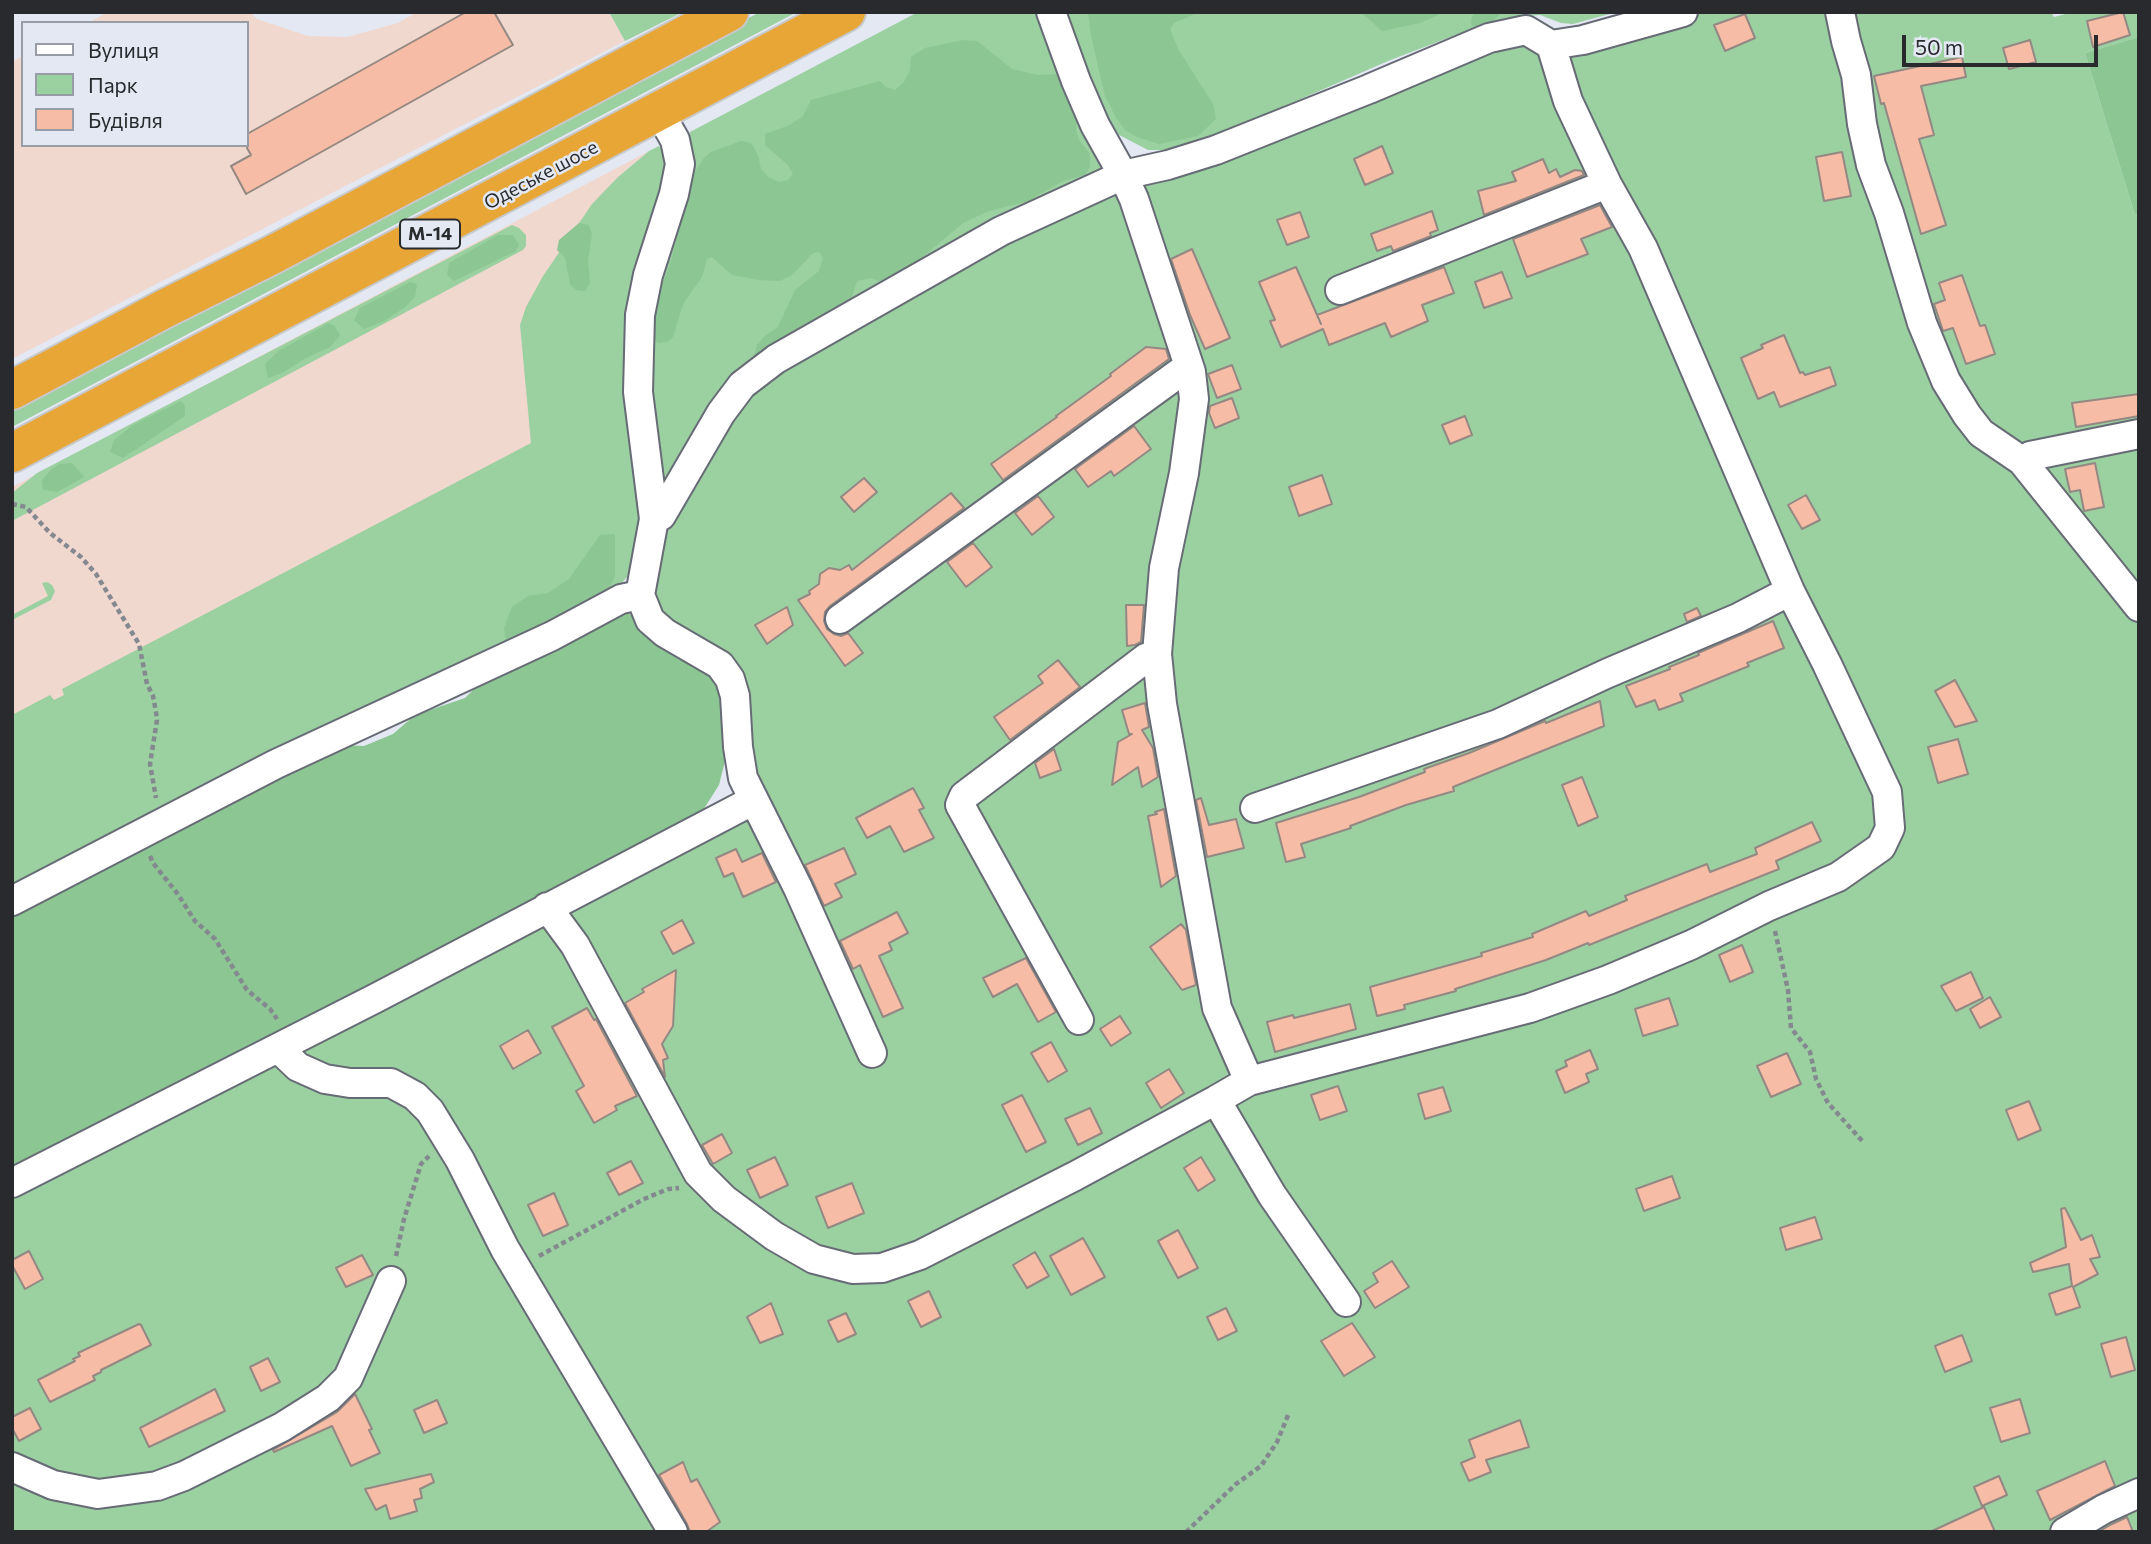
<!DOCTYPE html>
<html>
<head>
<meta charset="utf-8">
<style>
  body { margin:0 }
  #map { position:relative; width:2151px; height:1544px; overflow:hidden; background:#e3e8f3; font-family:Commissioner,sans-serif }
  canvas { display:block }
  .frame { position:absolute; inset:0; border:14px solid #282a2e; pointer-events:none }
  .legend { position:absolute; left:21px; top:21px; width:228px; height:126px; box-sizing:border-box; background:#e3e8f3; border:2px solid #989ca4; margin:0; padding:9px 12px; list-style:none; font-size:21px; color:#282a2e }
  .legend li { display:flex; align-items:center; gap:14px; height:35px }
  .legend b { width:35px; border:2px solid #989ca4 }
  .scale { position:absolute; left:1902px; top:35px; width:196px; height:32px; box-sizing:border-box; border:4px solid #282a2e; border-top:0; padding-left:9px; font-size:21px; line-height:24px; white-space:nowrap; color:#282a2e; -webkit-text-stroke:5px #e3e8f3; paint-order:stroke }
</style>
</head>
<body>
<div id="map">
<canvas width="2151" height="1544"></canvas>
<div class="frame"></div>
<ul class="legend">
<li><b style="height:9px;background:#fff"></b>Вулиця</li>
<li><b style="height:19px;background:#9bd0a1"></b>Парк</li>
<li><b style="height:19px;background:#f6bca5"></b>Будівля</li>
</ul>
<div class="scale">50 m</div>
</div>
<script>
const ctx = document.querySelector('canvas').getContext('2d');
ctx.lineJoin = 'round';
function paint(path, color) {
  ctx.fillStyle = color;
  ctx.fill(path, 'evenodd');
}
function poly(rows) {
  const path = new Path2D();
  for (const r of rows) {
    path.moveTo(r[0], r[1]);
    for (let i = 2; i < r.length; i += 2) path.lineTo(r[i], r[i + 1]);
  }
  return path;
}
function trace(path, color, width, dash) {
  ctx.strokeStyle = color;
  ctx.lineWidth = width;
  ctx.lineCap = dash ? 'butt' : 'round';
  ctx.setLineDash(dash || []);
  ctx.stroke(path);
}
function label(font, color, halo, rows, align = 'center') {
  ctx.font = font + ' Commissioner,sans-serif';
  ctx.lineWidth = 5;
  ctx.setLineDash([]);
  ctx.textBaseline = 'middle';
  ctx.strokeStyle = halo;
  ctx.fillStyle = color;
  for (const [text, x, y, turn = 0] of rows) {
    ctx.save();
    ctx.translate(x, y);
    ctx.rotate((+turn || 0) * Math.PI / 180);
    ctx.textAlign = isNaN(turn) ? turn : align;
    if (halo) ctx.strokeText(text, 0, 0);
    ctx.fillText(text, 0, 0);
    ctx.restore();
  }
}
paint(poly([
  [108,12,250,12,257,19,308,36,347,37,398,23,417,12,609,12,625,41,12,359,12,62,23,56,23,145,247,145,247,23,88,23],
  [649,151,618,177,520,325,532,443,12,748,12,487]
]), '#f1d8cf');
paint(poly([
  [609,12,683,12,625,41],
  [760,12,797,12,12,427,12,408],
  [918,12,1042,12,1106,157,1104,172,773,355,659,512,642,353,690,132],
  [1065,12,1617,12,1573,24,1561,23,1540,15,1515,17,1479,26,1388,61,1193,146,1169,150,1148,150,1119,135,1106,114],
  [1697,12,2051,12,2054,17,2073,12,2139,12,2139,37,2085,53,2135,215,2139,215,2139,1532,12,1532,12,1191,762,802,677,631,648,598,661,529,740,394,1006,235,1499,39,1605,38],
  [659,146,672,163,638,286,648,528,630,573,618,588,12,894,12,715,50,695,54,700,64,695,62,689,531,443,520,325,526,307,543,276,592,204,618,177,649,151],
  [512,225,519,228,526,235,526,246,523,250,12,521,12,493,37,473],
  [47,582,52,585,55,591,51,600,12,620,12,615,48,596,42,583]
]), '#9bd0a1');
paint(poly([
  [1088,12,1199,12,1174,23,1170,29,1178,49,1213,104,1216,119,1198,136,1159,144,1137,137,1125,130,1115,116,1105,96,1091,36],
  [1361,12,1445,12,1420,23,1382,31],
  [1474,12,1502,12,1488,26,1478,27,1472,26,1471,21],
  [2139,37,2139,214,2135,215,2085,53],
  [963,40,977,41,1012,69,1038,75,1062,74,1077,97,1076,130,1079,140,1090,154,1090,166,1085,175,1063,181,1028,201,989,211,963,223,903,273,879,281,871,278,857,281,851,300,789,335,768,355,753,359,757,345,765,336,778,327,795,290,819,271,823,258,819,252,813,253,792,275,780,281,759,280,732,275,712,257,707,259,702,277,683,304,673,337,667,342,658,343,652,338,653,310,671,261,694,173,704,158,711,152,741,141,751,143,758,155,761,169,768,177,779,182,788,180,793,174,788,165,765,145,765,134,790,125,803,116,811,100,880,81,886,87,895,90,904,82,910,71,911,57,925,48],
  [579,223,589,225,592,234,588,261,590,283,585,291,576,290,570,284,565,258,557,250,559,240],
  [498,235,513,235,519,245,516,251,454,281,447,275,449,263],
  [410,282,417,284,415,297,404,308,384,321,364,329,354,320,360,308],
  [329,323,335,326,340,336,330,347,304,359,284,372,268,378,265,364,280,350],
  [181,401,185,406,185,416,123,458,110,452,114,440,133,425],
  [72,463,84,477,57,492,43,490,42,480,51,470,59,464],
  [615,534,615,576,610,587,592,602,506,643,504,628,512,607,528,596,548,593,569,579,600,535],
  [620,612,633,615,661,649,713,670,726,700,728,749,719,785,700,815,12,1174,12,911,342,745,364,746,393,734,415,715,465,698,482,681]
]), '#8cc693');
const building = poly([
  [466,12,494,12,513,45,246,194,231,166,251,155,247,148,247,134,466,12],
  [2123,12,2130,35,2093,47,2087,21,2123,12],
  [1745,14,1755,38,1725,51,1714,25,1745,14],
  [2030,40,2036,62,2009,69,2003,48,2030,40],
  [1962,57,1966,77,1921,86,1934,135,1919,139,1946,225,1921,234,1884,103,1881,104,1874,76,1962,57],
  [1382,146,1393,173,1365,185,1354,159,1382,146],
  [1842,152,1851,196,1824,201,1816,157,1842,152],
  [1543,159,1549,173,1556,169,1560,177,1575,170,1582,171,1584,175,1484,215,1478,191,1516,181,1512,172,1543,159],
  [1600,205,1612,227,1581,239,1588,254,1527,277,1513,239,1600,205],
  [1432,211,1438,230,1430,233,1431,236,1393,251,1391,246,1377,251,1371,234,1432,211],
  [1300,212,1309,237,1287,245,1277,220,1300,212],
  [1192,249,1230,338,1205,349,1190,315,1171,259,1192,249],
  [1296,267,1321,324,1317,315,1444,267,1454,293,1422,305,1428,321,1391,337,1385,323,1329,345,1323,329,1281,347,1270,321,1275,320,1259,282,1296,267],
  [1502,272,1512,298,1484,308,1475,282,1502,272],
  [1962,275,1980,326,1985,325,1995,354,1966,364,1953,328,1943,331,1934,304,1945,300,1939,283,1962,275],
  [1784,335,1800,373,1803,372,1805,375,1830,367,1836,385,1780,407,1774,392,1758,399,1741,358,1763,348,1761,345,1784,335],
  [1146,347,1166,349,1169,359,1003,480,991,464,1057,417,1056,416,1111,376,1110,374,1146,347],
  [1232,365,1241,389,1217,398,1208,374,1232,365],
  [2139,394,2139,416,2076,427,2072,403,2139,394],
  [1232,398,1239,418,1215,428,1209,413,1210,406,1232,398],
  [1465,416,1472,435,1450,444,1442,425,1465,416],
  [1134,426,1151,449,1114,476,1111,471,1088,487,1075,469,1134,426],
  [2095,463,2104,507,2084,511,2080,490,2070,492,2065,469,2095,463],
  [1322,475,1332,504,1299,516,1289,487,1322,475],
  [864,478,877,492,854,512,841,497,864,478],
  [951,493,964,508,830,606,825,612,824,621,827,629,834,634,841,636,848,633,863,653,845,666,798,600,810,594,809,591,819,584,820,574,829,568,840,570,849,565,852,570,951,493],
  [1806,495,1820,520,1802,529,1788,505,1806,495],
  [1038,496,1054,517,1032,535,1015,513,1038,496],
  [973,543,992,567,966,587,947,562,973,543],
  [1126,605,1144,605,1141,642,1135,645,1127,646,1126,605],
  [787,607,793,625,767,644,755,625,787,607],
  [1697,608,1701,616,1687,622,1684,614,1697,608],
  [1773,621,1784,648,1747,663,1749,666,1680,694,1683,701,1659,710,1655,700,1636,707,1626,686,1670,669,1669,667,1699,655,1698,653,1773,621],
  [1058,660,1080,687,1010,740,994,717,1043,683,1038,676,1058,660],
  [1955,680,1977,721,1955,727,1935,691,1955,680],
  [1600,701,1604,726,1453,787,1454,791,1406,805,1350,826,1351,828,1301,844,1305,857,1286,862,1276,823,1359,797,1425,772,1424,769,1469,753,1545,721,1546,723,1600,701],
  [1145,703,1149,727,1142,730,1153,748,1158,777,1142,787,1138,767,1112,785,1118,742,1132,734,1129,734,1122,710,1145,703],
  [1958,739,1968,774,1938,783,1928,747,1958,739],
  [1054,749,1061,770,1040,778,1035,763,1054,749],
  [1582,777,1598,817,1578,826,1562,785,1582,777],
  [913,788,924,808,919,810,934,838,904,852,890,826,867,838,856,818,913,788],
  [1201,798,1209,825,1236,819,1244,848,1207,857,1196,800,1201,798],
  [1164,809,1176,876,1161,887,1148,816,1157,814,1155,812,1164,809],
  [1812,822,1821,841,1776,861,1779,869,1589,945,1588,943,1546,960,1455,989,1456,991,1404,1005,1405,1009,1377,1016,1370,987,1482,956,1481,953,1533,937,1532,934,1586,911,1589,916,1627,900,1625,896,1707,864,1710,872,1757,854,1755,848,1812,822],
  [844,848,856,874,835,884,842,897,824,906,805,865,844,848],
  [736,849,742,862,762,853,776,882,743,897,733,873,724,877,716,858,736,849],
  [897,912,908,933,889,943,892,950,879,956,903,1008,883,1017,860,965,853,969,840,941,897,912],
  [682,920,694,943,673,954,661,932,682,920],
  [1181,924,1186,930,1196,985,1182,990,1150,947,1181,924],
  [1742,945,1753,972,1730,982,1719,955,1742,945],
  [1026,958,1056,1012,1038,1022,1017,984,993,997,983,978,1026,958],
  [676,970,673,1026,662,1044,668,1058,663,1060,665,1077,625,1003,644,992,642,989,676,970],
  [1971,972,1983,998,1956,1011,1941,986,1971,972],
  [1990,997,2001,1017,1980,1028,1970,1009,1990,997],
  [1669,998,1678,1025,1643,1036,1635,1009,1669,998],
  [1350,1004,1356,1029,1275,1052,1267,1022,1293,1015,1294,1018,1350,1004],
  [587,1008,594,1020,596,1019,637,1096,615,1106,617,1110,594,1123,576,1091,584,1086,552,1027,587,1008],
  [1120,1016,1131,1033,1111,1046,1100,1029,1120,1016],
  [528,1030,541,1053,513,1069,500,1046,528,1030],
  [1051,1042,1067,1071,1048,1082,1031,1053,1051,1042],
  [1590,1050,1598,1069,1586,1074,1589,1082,1565,1093,1556,1071,1567,1066,1565,1061,1590,1050],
  [1787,1053,1801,1084,1771,1097,1757,1066,1787,1053],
  [1169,1069,1184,1093,1161,1108,1146,1083,1169,1069],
  [1338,1086,1347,1111,1320,1120,1311,1095,1338,1086],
  [1443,1087,1451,1111,1425,1119,1418,1094,1443,1087],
  [1022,1095,1046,1142,1026,1152,1002,1105,1022,1095],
  [2029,1101,2041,1130,2018,1140,2006,1110,2029,1101],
  [1090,1108,1102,1133,1078,1145,1065,1119,1090,1108],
  [722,1134,732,1153,713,1164,702,1145,722,1134],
  [775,1157,788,1185,760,1198,747,1170,775,1157],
  [1201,1157,1215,1180,1198,1191,1184,1168,1201,1157],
  [631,1161,643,1183,619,1195,607,1173,631,1161],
  [1672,1176,1680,1198,1644,1211,1636,1189,1672,1176],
  [852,1183,864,1213,828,1228,816,1197,852,1183],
  [554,1193,568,1225,543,1236,528,1205,554,1193],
  [2065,1208,2081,1240,2092,1235,2100,1257,2090,1259,2098,1274,2073,1287,2080,1307,2056,1315,2049,1294,2072,1286,2069,1264,2033,1272,2030,1263,2066,1247,2061,1209,2065,1208],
  [1815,1217,1822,1239,1786,1250,1780,1228,1815,1217],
  [1178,1230,1198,1268,1178,1278,1158,1241,1178,1230],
  [1083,1238,1105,1277,1071,1295,1050,1256,1083,1238],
  [29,1251,43,1279,25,1289,12,1265,12,1260,29,1251],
  [1035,1252,1049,1276,1027,1288,1013,1265,1035,1252],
  [362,1255,373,1275,346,1287,336,1268,362,1255],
  [1392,1261,1409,1287,1375,1308,1364,1291,1378,1282,1373,1273,1392,1261],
  [929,1291,941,1317,921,1327,908,1301,929,1291],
  [771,1303,783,1334,760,1343,747,1317,771,1303],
  [1226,1308,1237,1331,1218,1340,1207,1317,1226,1308],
  [846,1313,856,1334,838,1342,828,1321,846,1313],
  [1352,1323,1375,1357,1344,1376,1321,1341,1352,1323],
  [139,1324,141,1325,151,1345,101,1370,101,1372,93,1376,95,1380,50,1402,38,1380,75,1361,73,1359,80,1356,78,1353,139,1324],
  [1962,1335,1972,1361,1945,1372,1935,1346,1962,1335],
  [2126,1337,2135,1370,2111,1377,2101,1344,2126,1337],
  [268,1358,280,1382,261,1391,250,1367,268,1358],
  [215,1389,225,1411,149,1447,140,1428,215,1389],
  [355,1394,372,1429,369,1430,380,1453,351,1466,332,1426,274,1452,273,1450,337,1412,355,1394],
  [2020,1399,2030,1433,2001,1442,1990,1408,2020,1399],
  [437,1400,447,1423,424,1433,414,1410,437,1400],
  [30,1408,41,1429,19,1441,12,1428,12,1417,30,1408],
  [1520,1420,1529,1447,1486,1460,1491,1472,1469,1481,1461,1463,1475,1457,1469,1440,1520,1420],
  [2105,1461,2115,1486,2050,1520,2037,1491,2105,1461],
  [683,1462,691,1482,697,1479,720,1522,706,1532,690,1532,687,1524,659,1475,683,1462],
  [431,1474,434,1482,420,1489,422,1498,414,1500,417,1511,390,1519,386,1505,376,1510,365,1489,431,1474],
  [1999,1476,2007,1495,1982,1506,1974,1487,1999,1476],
  [1984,1507,1995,1532,1930,1532,1984,1507],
  [2127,1517,2133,1532,2098,1532,2112,1524,2127,1517]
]);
paint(building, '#f6bca5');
trace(building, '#948883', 2);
const minor = poly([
  [1051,12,1076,81,1095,125,1123,175,1134,199,1191,372,1194,399,1184,473,1164,568,1157,654,1162,704,1217,1008,1249,1081],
  [1840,12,1846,41,1856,75,1862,124,1871,165,1889,213,1922,323,1946,381,1967,415,1981,433,2022,461,2139,607],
  [1340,290,1607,184],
  [2022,461,2030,456,2139,434],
  [654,519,638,392,640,315,648,275,674,194,680,164,675,140,659,112],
  [640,595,650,620,665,633,720,665,730,679,735,696,738,747,743,778,798,888,872,1053],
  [840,619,1179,373,1191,372],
  [1255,808,1498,724,1608,673,1738,618,1790,591],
  [12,901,276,764,552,636,621,599,640,595,654,519,661,516,721,413,742,385,776,359,1001,231,1123,175,1168,165,1216,150,1369,89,1489,38,1526,30,1551,45,1583,40,1683,12],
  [547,907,575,945,698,1173,724,1199,774,1236,814,1259,853,1269,882,1268,920,1255,1075,1176,1216,1100],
  [1079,1020,960,805,964,796,1146,658,1157,654],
  [278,1048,298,1067,325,1079,350,1083,391,1083,415,1096,430,1111,460,1160,505,1249,673,1532],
  [12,1183,376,998,754,800],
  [1346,1302,1272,1195,1216,1100,1249,1081,1530,1008,1608,980,1691,945,1769,906,1838,877,1881,847,1890,828,1887,792,1827,664,1790,591,1643,248,1607,184,1568,101,1551,45],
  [12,1467,53,1485,98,1494,157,1486,184,1476,282,1427,328,1398,348,1378,391,1281],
  [2065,1532,2104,1509,2139,1493]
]);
const highway = poly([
  [12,390,164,309,272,255,729,12],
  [12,453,846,12]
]);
trace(minor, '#676b75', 32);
trace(highway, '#c7c8c9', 42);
trace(poly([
  [12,504,26,507,50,533,81,557,96,574,139,644,147,684,153,696,156,712,157,720,150,764,156,798],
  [150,856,153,863,177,893,195,921,215,939,247,990,270,1009,277,1019],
  [1775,931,1788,990,1791,1028,1810,1052,1816,1079,1828,1103,1864,1143],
  [396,1256,404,1219,421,1164,429,1156],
  [539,1256,644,1199,668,1189,679,1188],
  [1186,1532,1236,1484,1261,1466,1277,1442,1289,1413]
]), '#84888f', 4.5, [5, 3.5]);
trace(minor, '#fff', 28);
trace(highway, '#e7a636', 38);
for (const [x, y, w] of [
  [430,234,60]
]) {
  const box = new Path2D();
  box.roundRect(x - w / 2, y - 14.5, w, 29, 5);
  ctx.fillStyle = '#e3e8f3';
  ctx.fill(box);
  trace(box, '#282a2e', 2);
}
label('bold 18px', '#282a2e', null, [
  ["М-14",430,234]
]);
label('19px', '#282a2e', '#e3e8f3', [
  ["Одеське шосе",541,175,-28]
]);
</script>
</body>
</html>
